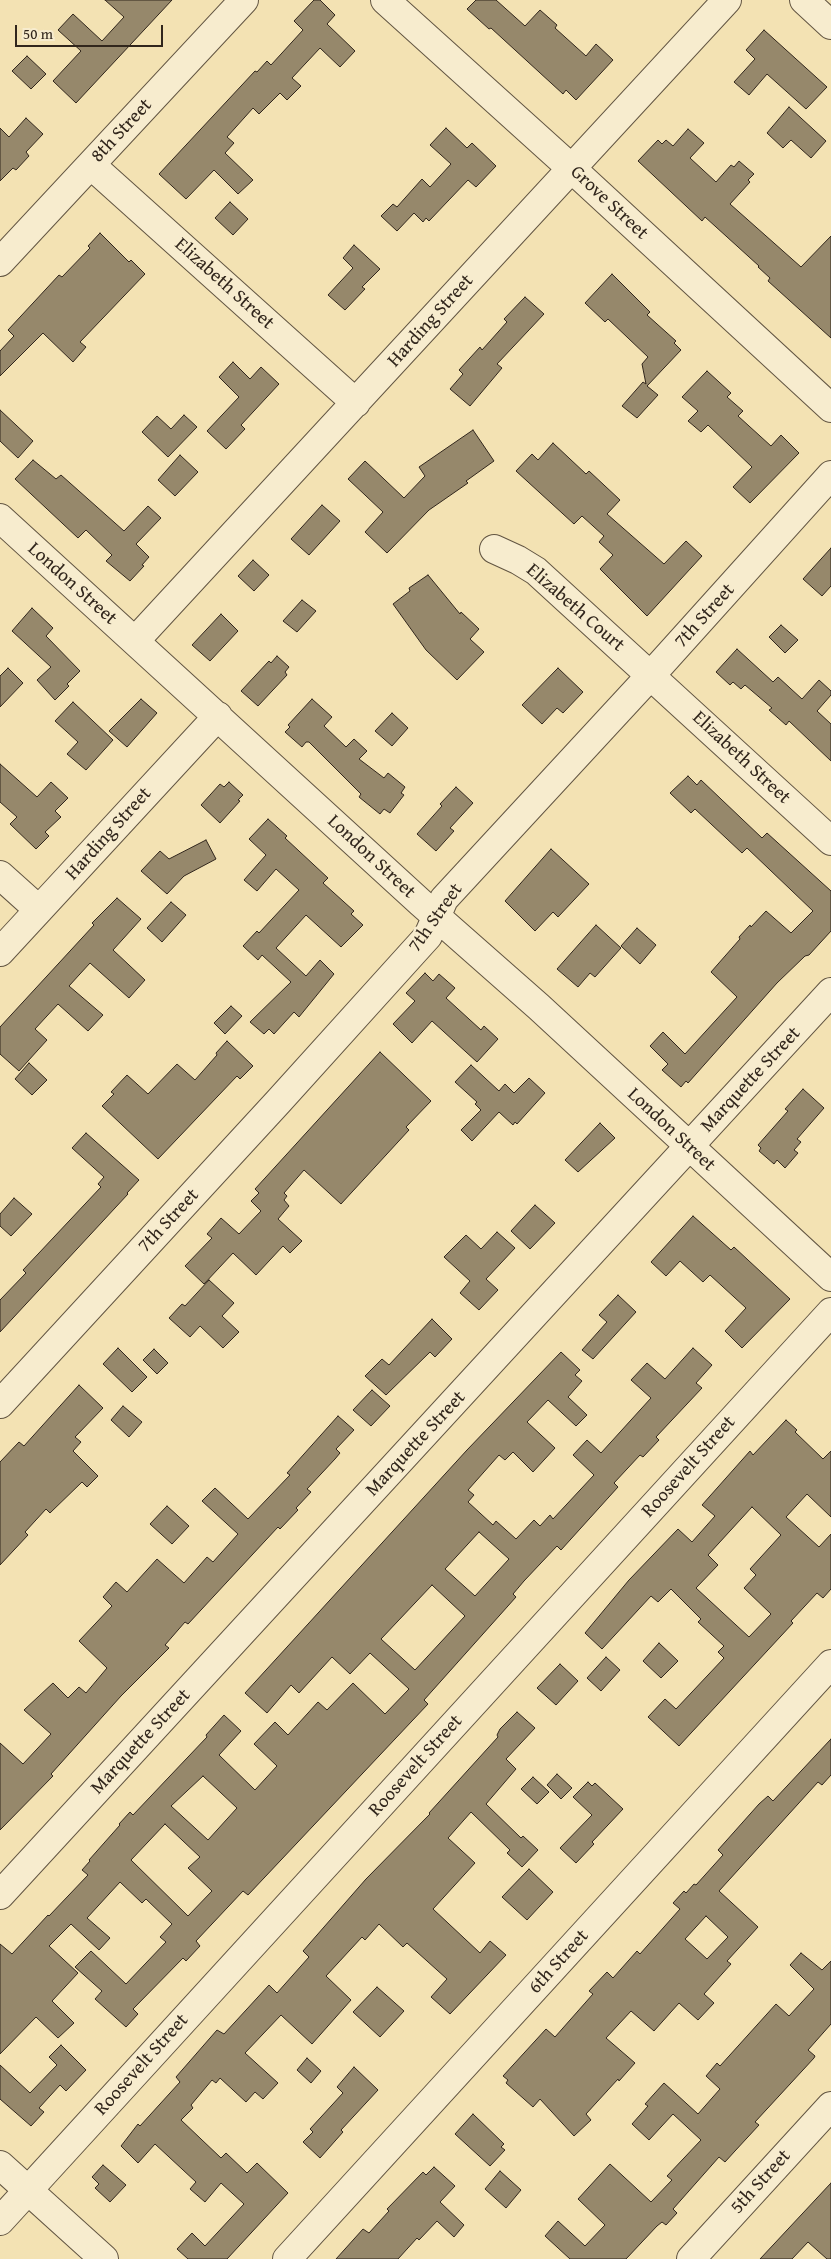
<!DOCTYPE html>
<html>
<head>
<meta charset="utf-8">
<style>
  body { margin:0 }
  #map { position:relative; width:831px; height:2259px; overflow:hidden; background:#f3e2b3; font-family:"Gentium Book Plus",serif }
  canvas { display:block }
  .scale { position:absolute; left:15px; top:25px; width:148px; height:22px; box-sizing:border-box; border:2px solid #31261c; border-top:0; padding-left:6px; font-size:15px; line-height:18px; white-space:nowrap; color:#31261c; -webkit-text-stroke:4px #f7ecce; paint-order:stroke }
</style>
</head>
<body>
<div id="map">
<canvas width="831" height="2259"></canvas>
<div class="scale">50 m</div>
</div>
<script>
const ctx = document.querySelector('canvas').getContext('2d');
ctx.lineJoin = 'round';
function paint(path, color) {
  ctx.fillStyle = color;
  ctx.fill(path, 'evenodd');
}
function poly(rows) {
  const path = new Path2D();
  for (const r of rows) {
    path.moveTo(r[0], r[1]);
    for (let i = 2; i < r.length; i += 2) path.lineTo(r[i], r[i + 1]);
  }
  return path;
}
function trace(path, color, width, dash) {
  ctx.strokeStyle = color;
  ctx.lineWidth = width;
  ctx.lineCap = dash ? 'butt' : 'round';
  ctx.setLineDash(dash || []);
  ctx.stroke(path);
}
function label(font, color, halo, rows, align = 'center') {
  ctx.font = font + ' "Gentium Book Plus",serif';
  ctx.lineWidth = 5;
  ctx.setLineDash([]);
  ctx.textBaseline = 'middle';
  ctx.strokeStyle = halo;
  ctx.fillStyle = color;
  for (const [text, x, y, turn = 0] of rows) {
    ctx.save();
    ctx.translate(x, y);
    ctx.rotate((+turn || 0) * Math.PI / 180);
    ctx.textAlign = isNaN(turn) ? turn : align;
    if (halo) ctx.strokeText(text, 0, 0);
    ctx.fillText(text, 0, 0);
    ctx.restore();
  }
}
const building = poly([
  [105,0,172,0,76,103,53,81,81,51,58,30,73,14,102,41,124,17,105,0],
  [314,0,320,0,335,15,327,24,355,51,340,67,320,48,292,78,301,86,287,100,280,93,259,114,253,108,227,137,234,143,225,153,253,180,238,194,214,170,186,199,159,174,255,71,257,72,267,61,271,65,303,30,294,21,314,0],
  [476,0,496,0,525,26,540,10,557,25,555,28,586,56,596,44,613,60,576,100,566,90,563,94,491,28,489,29,467,9,476,0],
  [764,30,827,87,806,109,767,74,749,95,734,82,755,59,746,50,764,30],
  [27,56,46,74,31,89,12,71,27,56],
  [789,107,826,141,811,158,791,140,783,148,767,133,789,107],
  [26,118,43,134,26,152,29,156,16,170,13,168,0,181,0,128,9,137,26,118],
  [446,128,467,148,472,143,496,166,476,187,468,180,429,221,426,218,423,222,414,213,397,231,381,216,393,204,397,207,422,179,430,187,451,164,430,145,446,128],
  [688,129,704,143,690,158,716,182,731,165,734,167,739,161,754,174,748,180,750,182,730,204,801,267,831,236,831,338,768,281,770,278,758,267,759,266,705,217,702,221,638,161,658,140,662,144,666,140,673,146,688,129],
  [230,202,248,219,233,235,215,218,230,202],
  [100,233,129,262,131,260,145,274,80,342,86,347,73,362,43,333,0,376,0,351,14,336,8,330,59,275,62,277,90,248,88,246,100,233],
  [354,245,380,269,362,287,365,289,345,310,328,295,353,268,343,258,354,245],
  [612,274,650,312,647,315,676,341,674,343,681,350,647,386,658,395,637,418,622,406,643,382,646,384,642,364,648,357,608,319,605,322,585,303,612,274],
  [525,297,544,314,497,364,502,368,470,406,450,389,463,374,459,370,480,347,482,350,507,322,504,319,525,297],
  [233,362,250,379,261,367,279,384,241,425,245,429,226,449,207,431,239,397,219,377,233,362],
  [707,371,731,393,727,397,743,411,738,416,771,446,781,435,799,453,750,503,733,487,752,467,708,425,701,432,688,421,698,411,682,397,707,371],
  [0,410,33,441,18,458,0,441,0,410],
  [184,415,197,427,168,457,142,432,157,416,171,429,184,415],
  [473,430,494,461,466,481,468,483,429,510,387,553,365,532,383,512,348,479,365,461,404,498,425,476,419,467,473,430],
  [553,443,586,474,589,471,620,500,607,514,664,564,686,541,702,556,647,616,600,569,613,555,599,542,604,536,582,516,574,524,516,471,532,454,538,460,553,443],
  [180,455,198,472,175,496,158,480,180,455],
  [33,460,56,479,61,475,124,531,148,506,161,518,136,544,149,557,142,565,144,566,130,581,106,561,112,555,86,530,78,538,15,479,33,460],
  [322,505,340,521,309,555,291,539,322,505],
  [831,548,831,586,822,596,803,579,831,548],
  [253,560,269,575,254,591,238,576,253,560],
  [428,575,460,614,461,612,479,629,470,639,484,652,457,680,426,650,393,604,410,591,409,588,428,575],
  [302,600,316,611,297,632,283,621,302,600],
  [32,608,53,628,46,636,80,671,67,684,69,686,55,700,37,680,51,667,12,631,32,608],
  [221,614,238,631,210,661,192,645,221,614],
  [781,625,798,640,785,653,769,637,781,625],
  [737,649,773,682,778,677,802,699,819,680,831,691,831,695,817,711,831,724,831,761,789,721,786,725,769,710,772,708,745,685,741,689,733,682,730,685,716,672,737,649],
  [277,656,289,667,285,672,287,675,258,706,241,691,269,661,271,663,277,656],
  [8,668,23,683,0,707,0,676,8,668],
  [558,668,583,692,563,713,557,708,542,724,522,705,558,668],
  [141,699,157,713,127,747,109,731,141,699],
  [312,699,332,717,324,726,346,747,354,739,367,751,359,759,384,778,388,773,405,787,401,793,404,795,390,813,384,809,380,814,359,797,361,794,309,742,306,742,302,747,285,732,290,727,288,725,312,699],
  [73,702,113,740,86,770,67,754,78,742,55,721,73,702],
  [392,713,408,728,392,746,375,731,392,713],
  [0,764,37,797,51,782,68,798,55,811,61,817,45,832,49,836,36,849,10,824,17,817,0,802,0,764],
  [688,776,697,785,701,780,762,838,767,833,831,891,831,931,809,955,805,956,777,983,688,1083,686,1081,681,1087,662,1070,668,1064,650,1046,663,1032,685,1054,737,997,711,972,740,939,739,937,750,925,751,927,766,911,791,933,813,911,747,848,742,853,695,809,691,813,670,793,688,776],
  [229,782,243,795,238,800,240,801,220,823,201,805,220,784,224,787,229,782],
  [456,787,473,803,450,828,454,831,436,851,417,834,442,806,440,804,456,787],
  [268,819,287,836,285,838,328,878,323,883,354,911,351,914,363,925,341,947,306,915,276,948,306,976,320,960,334,974,299,1017,294,1012,274,1034,269,1029,264,1034,250,1022,291,982,262,955,258,960,243,946,257,931,259,933,299,890,276,869,257,891,244,880,266,855,249,839,268,819],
  [206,840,216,859,184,876,167,894,141,871,160,851,169,859,206,840],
  [551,849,589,884,558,917,553,912,535,931,505,901,551,849],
  [117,898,141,919,113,950,145,980,129,998,90,963,69,986,103,1015,88,1031,58,1004,35,1029,47,1040,19,1071,0,1054,0,1027,94,925,92,923,117,898],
  [171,902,186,915,162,942,147,928,171,902],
  [596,925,621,948,595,977,590,973,578,987,557,969,596,925],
  [637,928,656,945,640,964,621,946,637,928],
  [425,973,433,981,439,974,455,988,446,998,481,1030,484,1026,498,1039,477,1062,432,1021,412,1043,393,1024,415,1001,406,993,425,973],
  [231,1006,242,1016,225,1034,214,1023,231,1006],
  [227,1041,253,1066,240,1079,237,1076,158,1159,102,1106,114,1094,111,1092,127,1075,148,1094,177,1064,195,1080,217,1055,216,1053,227,1041],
  [380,1052,431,1101,406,1127,409,1130,341,1204,304,1170,284,1193,287,1196,284,1200,289,1206,278,1219,302,1241,290,1253,283,1246,256,1275,233,1253,204,1284,185,1266,212,1238,207,1234,221,1218,239,1234,261,1211,251,1201,259,1193,255,1189,380,1052],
  [29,1063,47,1080,32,1095,15,1079,29,1063],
  [471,1065,499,1091,505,1084,514,1093,529,1078,545,1093,517,1124,515,1122,513,1125,499,1112,472,1141,461,1130,481,1110,475,1104,477,1102,455,1082,471,1065],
  [803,1089,824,1108,797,1139,801,1142,794,1150,798,1153,785,1168,777,1160,774,1164,759,1151,761,1148,758,1145,788,1111,785,1109,803,1089],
  [600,1123,615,1138,578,1172,565,1160,600,1123],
  [86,1133,139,1180,127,1193,128,1194,0,1332,0,1300,26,1273,23,1270,101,1187,98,1184,104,1177,72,1148,86,1133],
  [14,1198,32,1214,11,1236,0,1226,0,1214,14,1198],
  [535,1205,555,1223,530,1249,511,1231,535,1205],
  [693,1216,731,1250,734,1247,790,1299,742,1348,725,1331,746,1308,710,1275,703,1282,680,1261,666,1276,651,1262,693,1216],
  [497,1232,515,1248,486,1279,498,1290,479,1310,460,1293,470,1281,444,1257,466,1235,481,1249,497,1232],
  [209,1280,234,1303,222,1316,239,1332,223,1348,200,1326,190,1337,169,1318,182,1304,185,1306,209,1280],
  [618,1295,636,1312,593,1359,582,1350,607,1322,599,1315,618,1295],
  [432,1319,452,1339,435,1357,430,1352,386,1395,365,1376,382,1359,389,1365,432,1319],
  [118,1348,147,1377,132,1392,103,1364,118,1348],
  [693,1348,712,1365,696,1383,702,1388,656,1437,659,1440,643,1457,640,1455,614,1483,618,1487,561,1550,557,1546,524,1581,513,1594,516,1597,424,1700,428,1704,248,1895,243,1891,196,1941,200,1946,186,1961,183,1958,133,2009,138,2014,126,2027,95,1999,102,1991,75,1967,91,1951,126,1984,166,1942,160,1937,172,1924,146,1899,142,1903,120,1882,87,1918,110,1938,99,1950,71,1924,49,1946,78,1973,52,2001,74,2023,58,2038,36,2017,0,2054,0,1944,12,1954,48,1915,49,1916,88,1875,82,1870,90,1861,89,1860,120,1825,119,1824,130,1812,133,1815,169,1777,207,1737,206,1735,224,1715,241,1731,219,1755,255,1790,277,1766,254,1744,275,1722,288,1735,318,1702,327,1710,353,1683,385,1714,409,1689,370,1653,350,1674,332,1657,299,1693,291,1685,267,1713,245,1693,467,1450,561,1352,580,1370,575,1375,582,1381,568,1397,587,1415,576,1426,548,1400,527,1422,555,1448,533,1472,513,1452,505,1460,499,1455,468,1490,474,1495,468,1502,493,1525,496,1521,516,1539,534,1520,540,1526,550,1515,553,1519,594,1475,573,1455,587,1440,601,1453,651,1398,631,1380,647,1363,665,1379,693,1348],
  [479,1532,509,1559,475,1596,445,1569,479,1532],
  [432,1585,465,1616,415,1670,381,1639,432,1585],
  [203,1776,237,1808,208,1840,171,1806,203,1776],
  [165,1824,200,1857,188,1868,212,1891,188,1916,131,1860,165,1824],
  [154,1349,168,1363,157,1374,143,1360,154,1349],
  [79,1385,103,1408,75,1437,81,1442,73,1451,98,1476,87,1487,82,1482,50,1513,46,1509,25,1532,28,1535,0,1565,0,1462,19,1442,24,1446,79,1385],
  [372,1390,390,1406,371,1426,353,1410,372,1390],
  [123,1406,142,1422,129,1437,111,1420,123,1406],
  [338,1416,354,1430,336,1449,340,1453,335,1459,307,1489,311,1492,296,1508,298,1510,280,1529,278,1527,188,1624,185,1622,165,1645,169,1648,121,1696,51,1774,53,1776,0,1830,0,1743,23,1764,51,1734,24,1710,53,1683,68,1698,79,1687,86,1693,107,1668,79,1641,112,1606,103,1597,116,1582,127,1592,157,1559,184,1583,207,1557,213,1562,238,1534,202,1501,215,1488,248,1519,290,1475,287,1473,338,1416],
  [786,1420,797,1430,795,1432,823,1459,831,1451,831,1517,807,1494,786,1517,819,1547,831,1534,831,1589,823,1598,817,1593,791,1621,793,1623,679,1746,648,1717,665,1699,676,1709,724,1658,718,1652,724,1646,698,1622,701,1619,671,1589,658,1602,651,1596,602,1649,585,1633,629,1580,678,1529,692,1542,715,1516,702,1505,750,1451,753,1455,786,1420],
  [752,1507,781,1535,750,1569,756,1575,744,1588,771,1614,749,1637,696,1588,718,1565,708,1555,752,1507],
  [167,1506,189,1526,172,1544,150,1524,167,1506],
  [659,1643,678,1661,661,1678,643,1661,659,1643],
  [606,1657,620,1670,601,1691,587,1678,606,1657],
  [560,1664,578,1681,556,1705,537,1688,560,1664],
  [517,1712,535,1728,506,1759,516,1769,486,1804,521,1838,523,1836,538,1850,522,1867,507,1853,510,1850,471,1812,448,1838,475,1863,433,1909,480,1953,490,1941,506,1955,450,2014,431,1997,447,1979,407,1943,403,1947,379,1924,365,1940,362,1937,326,1976,351,2000,312,2044,281,2015,245,2053,278,2083,263,2099,255,2092,246,2102,220,2078,216,2083,212,2080,191,2105,193,2108,181,2120,221,2158,226,2153,247,2173,257,2163,288,2193,227,2259,188,2259,177,2249,192,2233,205,2246,244,2204,221,2183,205,2202,190,2189,196,2182,155,2144,138,2163,121,2146,138,2124,140,2126,180,2082,176,2077,217,2030,224,2034,269,1985,277,1993,309,1957,303,1951,366,1879,430,1814,429,1813,498,1737,497,1735,500,1729,517,1712],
  [831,1739,831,1775,822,1785,818,1782,719,1891,758,1927,727,1961,731,1964,704,1994,714,2003,698,2020,679,2003,654,2031,631,2011,606,2038,635,2063,619,2081,618,2079,586,2114,591,2120,574,2136,540,2099,533,2107,506,2083,508,2080,503,2076,546,2029,555,2037,593,1994,589,1991,607,1972,613,1978,637,1951,640,1954,680,1909,673,1903,684,1891,686,1893,694,1884,696,1885,723,1855,718,1850,759,1804,768,1796,773,1801,831,1739],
  [706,1916,728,1937,707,1959,685,1939,706,1916],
  [557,1774,572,1788,561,1799,547,1785,557,1774],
  [533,1777,549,1792,537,1804,521,1789,533,1777],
  [588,1782,592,1786,595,1783,623,1809,592,1842,594,1844,576,1863,560,1848,592,1815,573,1797,588,1782],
  [529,1869,553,1892,527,1920,502,1897,529,1869],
  [801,1953,822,1970,831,1961,831,2024,808,2050,815,2056,814,2058,755,2122,759,2125,735,2151,725,2162,719,2157,673,2209,677,2213,666,2225,662,2222,657,2226,626,2259,570,2259,545,2236,558,2221,585,2246,605,2225,578,2199,610,2164,651,2202,672,2180,667,2176,701,2140,673,2114,649,2140,632,2124,648,2106,645,2104,664,2083,698,2114,720,2089,706,2076,717,2063,720,2066,776,2004,789,2016,814,1989,790,1965,801,1953],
  [377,1987,404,2011,380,2037,353,2012,377,1987],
  [61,2045,86,2070,66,2091,60,2085,39,2108,44,2112,31,2126,0,2099,0,2065,30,2093,57,2065,49,2057,61,2045],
  [307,2058,321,2071,311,2083,297,2070,307,2058],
  [354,2067,378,2090,341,2130,343,2132,320,2158,303,2142,313,2132,310,2129,343,2093,337,2087,354,2067],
  [473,2114,504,2144,501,2147,505,2150,490,2166,455,2134,473,2114],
  [103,2165,126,2185,110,2202,95,2188,99,2184,92,2177,103,2165],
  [434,2167,455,2186,440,2202,464,2225,454,2237,437,2221,419,2240,417,2238,398,2259,336,2259,363,2229,369,2233,389,2211,387,2209,423,2172,426,2175,434,2167],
  [500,2171,521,2190,506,2208,485,2189,500,2171],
  [831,2183,831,2259,827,2259,808,2242,792,2259,760,2259,831,2183]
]);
paint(building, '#96886b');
trace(building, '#31261c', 1);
const minor = poly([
  [385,0,571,168,831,408],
  [804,0,831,25],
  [91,165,356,403],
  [0,262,244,0],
  [0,518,421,903,539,1007,831,1277],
  [494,549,518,560,536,571,831,841],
  [135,641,727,0],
  [0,875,39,910],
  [0,952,218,716],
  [0,1404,278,1102,428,936,444,899,651,675,831,475],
  [0,1895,831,992],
  [0,2165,104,2259],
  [0,2221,831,1312],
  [287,2259,831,1664],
  [691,2259,831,2106]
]);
trace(minor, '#625542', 30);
trace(minor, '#f7ecce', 28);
label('19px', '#31261c', '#f7ecce', [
  ["8th Street",122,131,-47],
  ["Grove Street",609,203,43],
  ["Elizabeth Street",224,284,42],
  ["Harding Street",431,321,-48],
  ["London Street",72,584,42],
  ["Elizabeth Court",575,608,41],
  ["7th Street",705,616,-48],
  ["Elizabeth Street",741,758,43],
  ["Harding Street",109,834,-48],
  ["London Street",371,857,43],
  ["7th Street",436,918,-55],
  ["Marquette Street",751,1080,-47],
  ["London Street",671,1130,43],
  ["7th Street",169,1221,-47],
  ["Marquette Street",416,1444,-47],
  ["Roosevelt Street",689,1467,-48],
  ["Marquette Street",141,1742,-47],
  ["Roosevelt Street",416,1766,-48],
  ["6th Street",559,1962,-48],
  ["Roosevelt Street",142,2065,-48],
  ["5th Street",761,2182,-48]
]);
</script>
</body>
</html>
